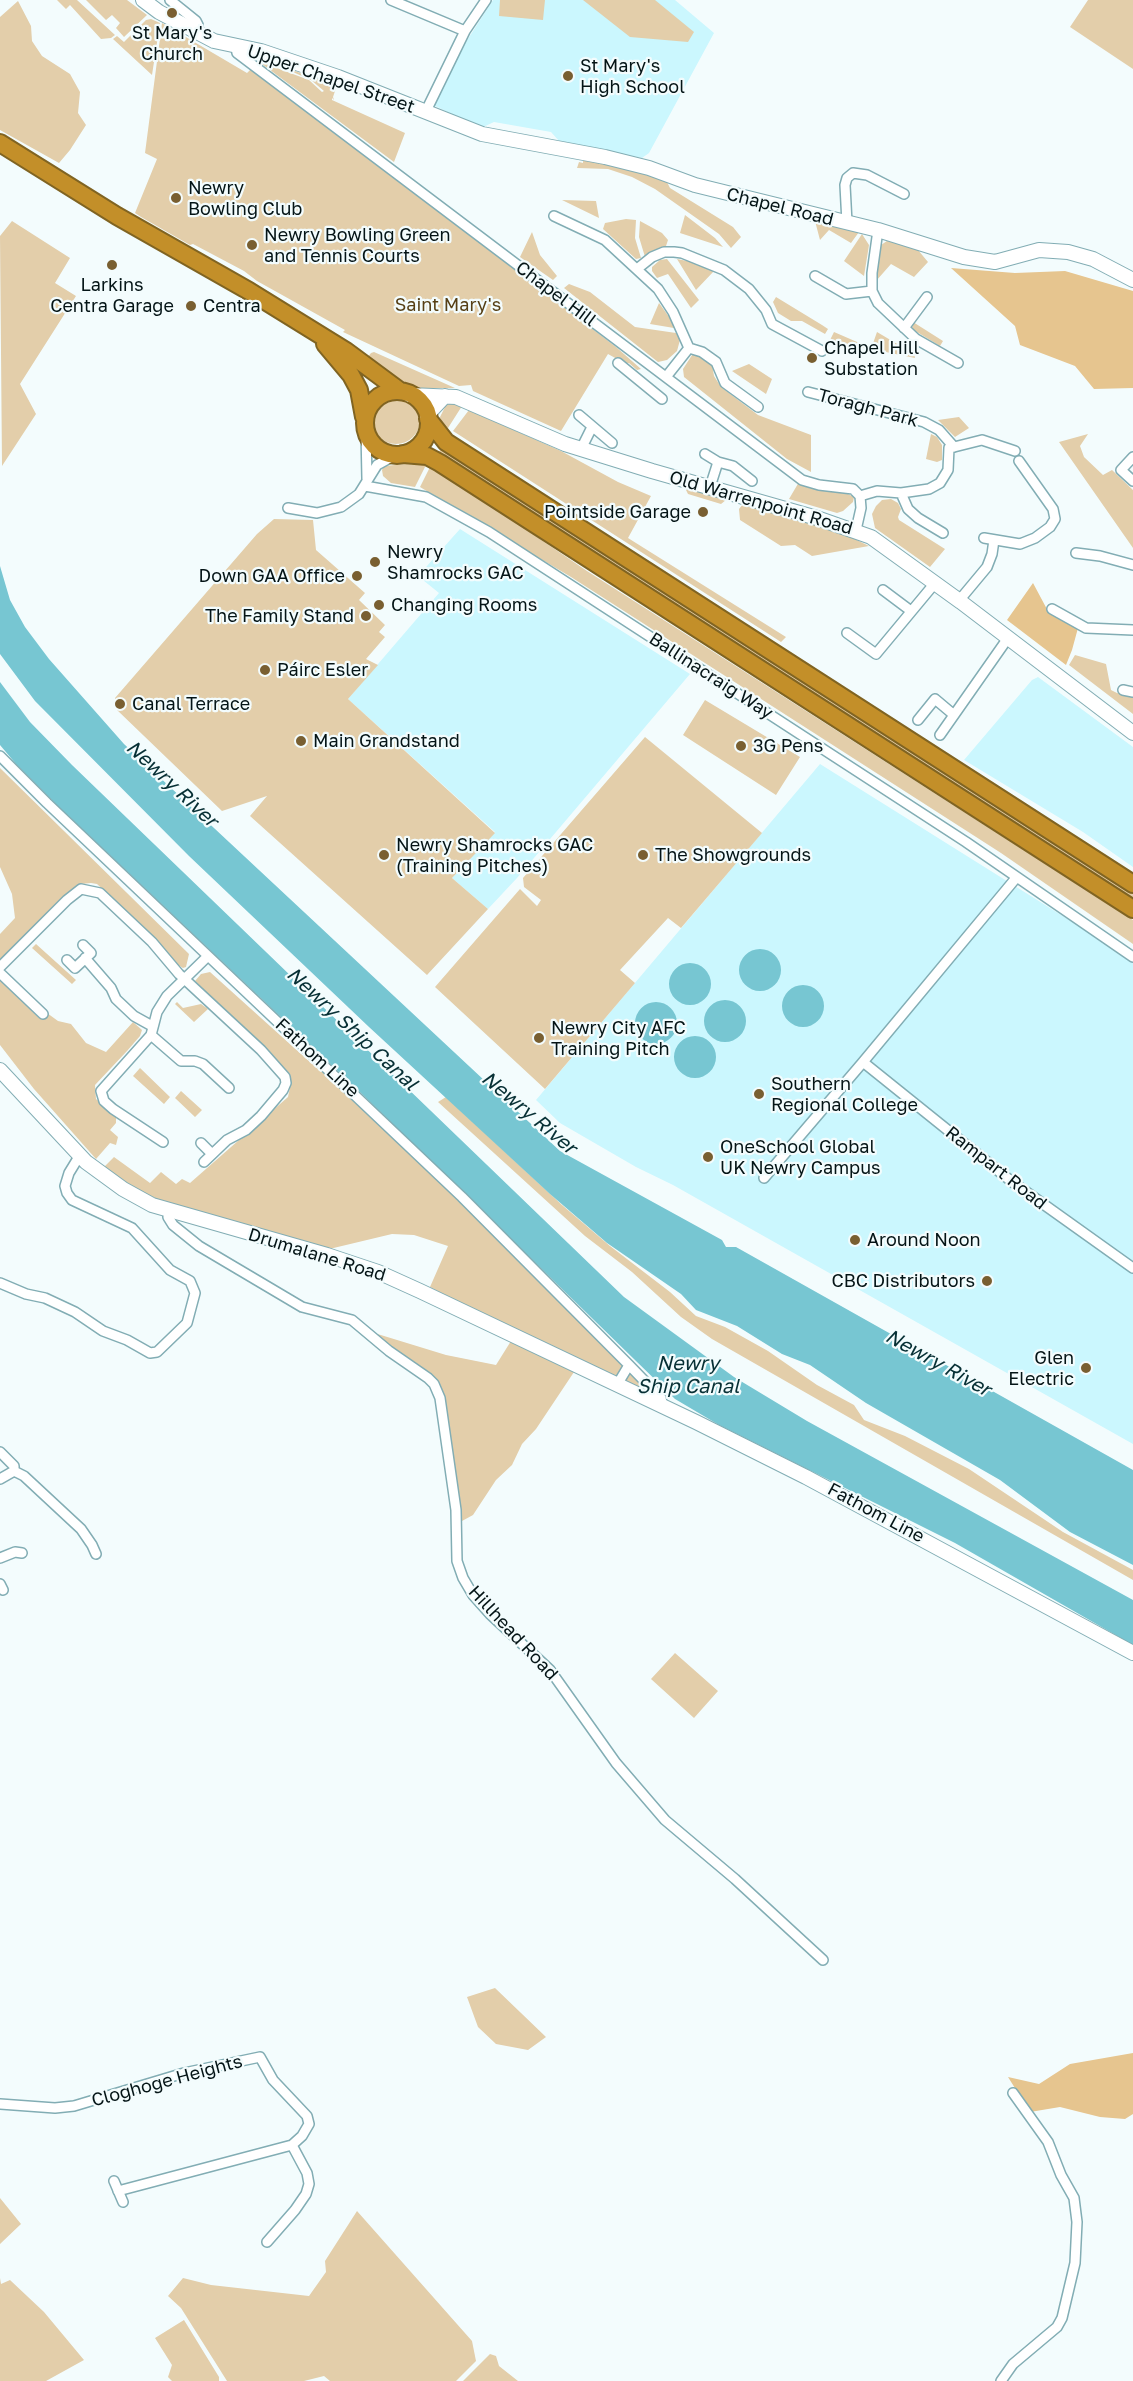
<!DOCTYPE html>
<html>
<head>
<meta charset="utf-8">
<style>
  body { margin:0 }
  canvas { display:block; background:#f3fcfd }
</style>
</head>
<body>
<canvas width="1133" height="2381"></canvas>
<script>
const ctx = document.querySelector('canvas').getContext('2d');
ctx.lineJoin = 'round';
function paint(path, color) {
  ctx.fillStyle = color;
  ctx.fill(path, 'evenodd');
}
function poly(rows) {
  const path = new Path2D();
  for (const r of rows) {
    if (r.length === 3) {
      path.moveTo(r[0] + r[2], r[1]);
      path.arc(r[0], r[1], r[2], 0, 2 * Math.PI);
      continue;
    }
    path.moveTo(r[0], r[1]);
    for (let i = 2; i < r.length; i += 2) path.lineTo(r[i], r[i + 1]);
  }
  return path;
}
function trace(path, color, width, dash) {
  ctx.strokeStyle = color;
  ctx.lineWidth = width;
  ctx.lineCap = dash ? 'butt' : 'round';
  ctx.setLineDash(dash || []);
  ctx.stroke(path);
}
function label(font, color, halo, rows, align = 'center') {
  ctx.font = font + ' "Golos Text",sans-serif';
  ctx.lineWidth = 4.5;
  ctx.setLineDash([]);
  ctx.textBaseline = 'middle';
  ctx.strokeStyle = halo;
  ctx.fillStyle = color;
  for (const [text, x, y, turn = 0] of rows) {
    ctx.save();
    ctx.translate(x, y);
    ctx.rotate((+turn || 0) * Math.PI / 180);
    ctx.textAlign = isNaN(turn) ? turn : align;
    if (halo) ctx.strokeText(text, 0, 0);
    ctx.fillText(text, 0, 0);
    ctx.restore();
  }
}
paint(poly([
  [493,0,675,0,714,33,649,153,642,158,559,141,551,132,494,122,481,128,433,105,455,59],
  [460,529,690,674,517,878,488,909,452,878,495,832,348,699,439,593,418,576],
  [1038,677,1133,747,1133,867,1083,832,964,760,1032,680],
  [820,764,1133,960,1133,1444,673,1185,636,1167,560,1123,536,1100]
]), '#cbf7fe');
paint(poly([
  [57,0,77,0,115,35,111,38,101,39,70,5,66,9],
  [86,0,127,0,147,15,124,37,116,28,120,23,112,15,106,20],
  [500,0,545,0,543,20,499,16],
  [583,0,655,0,694,32,688,42,630,37],
  [1088,0,1133,0,1133,69,1070,27],
  [18,1,31,26,32,41,42,56,70,74,80,92,78,113,86,125,70,150,59,163,0,130,0,17],
  [151,19,160,23,152,75,113,39,117,36,124,42,146,20],
  [162,23,247,73,252,68,616,347,641,369,637,370,629,363,626,364,608,354,561,431,473,391,471,385,459,386,343,332,345,330,257,281,244,271,193,244,190,245,141,217,135,213,157,159,145,153],
  [258,61,309,80,322,92,324,91,311,80,270,62,331,84,336,88,333,97,334,100,332,98,332,100,405,133,394,162],
  [583,158,644,173,667,182,670,188,733,227,741,237,731,248,719,234,655,189,632,177,608,169,577,168,579,162,583,163],
  [562,200,596,201,599,218],
  [685,215,715,238,723,247,680,233],
  [626,219,636,220,635,238,641,258,636,259,603,229,605,223],
  [12,221,70,258,55,283,76,296,20,384,36,414,2,466,0,236],
  [640,221,662,233,668,240,666,246,645,257,639,237],
  [815,221,859,232,851,243,829,230,820,240],
  [532,232,540,255,557,276,553,280,520,257],
  [862,234,869,245,864,276,844,261],
  [887,241,913,244,928,262,914,277,891,264,876,281,881,245],
  [667,259,699,300,691,308,668,274,657,278,652,271,652,267,660,260],
  [677,259,692,262,714,271,696,290],
  [569,284,590,292,635,327,676,333,680,340,677,351,667,360,658,362,564,288],
  [776,297,822,325,828,329,825,334,802,321,791,321,778,313,773,302],
  [659,303,675,325,674,328,650,324],
  [913,322,943,341,940,346,912,329],
  [834,332,864,345,864,348,829,342],
  [877,332,914,354,915,358,871,349],
  [374,352,455,388,417,388,401,383,367,358,371,353],
  [694,352,712,364,714,376,721,387,758,415,811,435,811,472,787,459,684,377,683,369],
  [749,364,772,379,766,394,732,371],
  [396,420,24],
  [455,402,462,406,448,428,441,423,440,417,446,405],
  [469,410,561,451,618,482,651,496,628,538,786,637,781,642,453,431],
  [959,417,969,428,955,437,938,420],
  [931,434,937,437,942,445,942,460,937,462,926,459],
  [1088,434,1080,446,1084,457,1103,475,1112,470,1133,490,1133,548,1059,442],
  [443,445,1133,891,1133,901,439,452],
  [406,464,426,465,415,487,391,483,383,476,382,470,384,466],
  [431,465,587,571,1133,920,1133,944,1001,853,571,577,420,487],
  [799,482,809,488,848,494,854,497,853,502,843,511,837,513,789,499],
  [689,486,726,498,726,500,721,504,688,494,686,490],
  [891,499,898,503,901,509,898,517,899,520,945,549,930,567,875,528,872,514,876,506,882,500],
  [743,504,750,504,832,528,869,546,812,556,795,545,781,546,740,520,739,509],
  [274,519,313,520,316,550,365,593,359,600,385,625,379,632,385,637,366,659,378,665,348,699,495,833,452,878,488,909,427,975,250,816,267,796,222,811,117,710,115,698,257,534],
  [1075,655,1106,664,1111,690,1117,693,1133,695,1133,714,1069,665],
  [705,700,800,757,776,795,683,735],
  [645,737,762,833,681,928,668,918,620,970,635,983,545,1089,435,987,520,889,537,906,541,900,524,887,523,878],
  [0,768,189,954,186,967,183,968,175,963,112,898,97,884,91,883,81,884,70,892,0,960,0,934,15,918,12,894,0,867],
  [36,944,76,980,72,984,32,948],
  [210,972,321,1072,326,1067,661,1399,528,1339,430,1287,448,1246,414,1235,392,1234,321,1251,170,1205,117,1180,104,1167,114,1157,150,1183,161,1172,176,1184,182,1179,190,1183,288,1097,291,1082,290,1074,195,981,201,974],
  [0,980,39,1018,47,1013,58,1021,71,1024,86,1043,106,1052,133,1022,142,1030,140,1036,127,1051,95,1085,96,1099,116,1116,116,1123,110,1130,118,1137,116,1145,110,1143,96,1159,34,1089,0,1045],
  [177,1002,183,1008,201,1004,208,1009,194,1022,175,1004],
  [140,1068,170,1097,164,1104,133,1076],
  [181,1091,202,1110,195,1117,175,1098],
  [446,1097,562,1205,610,1246,670,1292,696,1316,725,1327,768,1351,817,1385,854,1405,864,1420,905,1436,969,1469,1063,1532,1133,1570,1133,1580,712,1339,681,1317,632,1272,585,1236,438,1102],
  [371,1332,446,1355,496,1365,511,1341,576,1369,536,1429,522,1444,512,1465,496,1480,473,1515,462,1521,438,1394],
  [675,1653,718,1691,694,1718,651,1679],
  [495,1988,546,2037,528,2050,496,2044,478,2027,467,1997],
  [0,2198,21,2224,0,2244],
  [357,2211,472,2341,476,2361,456,2381,330,2381,324,2376,304,2381,227,2381,181,2308,168,2296,183,2278,211,2285,309,2296,326,2272,325,2261],
  [0,2278,1,2284,10,2280,44,2312,84,2360,46,2381,0,2381],
  [184,2320,219,2377,219,2381,172,2381,168,2377,172,2365,155,2338],
  [490,2354,496,2356,499,2366,518,2381,463,2381]
]), '#e3ceaa');
paint(poly([
  [951,268,1015,273,1065,271,1133,291,1133,388,1094,389,1075,366,1020,345,1015,326],
  [1033,583,1049,613,1078,628,1072,650,1066,665,1007,620],
  [1133,2053,1133,2114,1125,2119,1100,2117,1060,2107,1030,2112,1008,2077,1039,2084,1070,2064]
]), '#e6c58f');
paint(poly([
  [0,566,10,600,25,627,49,659,124,744,560,1151,722,1240,726,1247,736,1247,1133,1470,1133,1565,1070,1532,1000,1480,866,1403,810,1365,782,1354,737,1326,696,1310,681,1294,607,1243,550,1194,369,1027,189,856,35,701,0,654],
  [0,682,30,722,72,765,624,1297,734,1377,807,1421,1133,1600,1133,1645,955,1543,719,1425,675,1399,363,1095,59,807,16,764,0,745],
  [760,970,21],
  [690,984,21],
  [803,1006,21],
  [725,1021,21],
  [656,1023,21],
  [695,1057,21]
]), '#77c6d2');
const street = poly([
  [170,0,196,21,198,25,195,32],
  [391,0,465,31],
  [236,47,237,53,802,480,819,485,853,489,860,496,861,508,856,530],
  [426,111,465,31,486,0],
  [554,216,605,240,658,289,673,312,689,348,666,377],
  [847,223,845,185,847,178,853,173,867,175,904,194],
  [878,230,872,273,872,291,878,303,916,339,958,363],
  [637,269,652,257,664,252,674,252,682,253,724,270,749,289,766,310,772,324,822,351],
  [815,276,846,294,872,291],
  [904,328,927,297],
  [689,348,702,352,716,362,725,383,758,407],
  [618,363,662,399],
  [808,392,924,422,939,430,954,447,949,448,948,470,940,483,929,489,901,493,877,491,860,496],
  [579,415,612,443],
  [366,432,367,479],
  [954,447,982,440,1015,451],
  [581,449,592,427],
  [705,454,718,462,733,466,752,481],
  [1133,457,1121,470,1133,481],
  [365,486,426,497,489,532,966,842,1133,957],
  [710,487,718,462],
  [901,493,908,509,918,518,943,533],
  [288,508,317,513,341,507,359,494,377,465,395,455],
  [984,538,1020,544,1035,538,1050,527,1055,519,1053,509,1019,461],
  [1076,553,1100,556,1133,565],
  [883,590,911,611],
  [961,602,962,597,987,567,992,554,994,540],
  [1052,609,1086,628,1133,630],
  [847,633,876,654,935,583],
  [1123,690,1133,692],
  [918,720,935,699,954,715],
  [940,735,1008,638],
  [0,756,47,803,462,1197,629,1365,661,1398,663,1406],
  [85,958,111,988,116,999,134,1016,152,1026],
  [67,960,75,968,91,953,83,945],
  [0,967,67,900,81,889,100,893,152,942,179,974,261,1050,285,1077,286,1083,283,1090,261,1116,246,1130,227,1140,204,1162],
  [0,973,43,1014],
  [151,1035,181,1061,195,1061,203,1064,229,1088],
  [863,1062,1011,1181,1133,1268],
  [163,1142,113,1109,104,1101,101,1091,151,1035,157,1012,167,996,208,956],
  [201,1143,212,1154],
  [764,1178,863,1062,1016,878],
  [169,1212,168,1217,173,1225,199,1246,302,1307,352,1320,389,1351,428,1378,434,1384,440,1398,456,1510,457,1561,463,1578,473,1595,490,1614,550,1670,616,1763,665,1820,735,1879,823,1960],
  [0,1283,26,1294,45,1298,75,1312,103,1331,127,1340,150,1353,157,1352,187,1323,195,1293,190,1281,170,1270,132,1228,72,1200,67,1193,65,1186,69,1173,80,1155],
  [617,1385,629,1365],
  [0,1452,14,1466,14,1471,0,1479],
  [14,1471,24,1476,81,1529,92,1545,96,1554],
  [0,1558,15,1552,22,1553],
  [0,1584,3,1590],
  [0,2104,55,2108,74,2106,184,2073,260,2057,273,2080,307,2116,309,2124,302,2136,292,2145,118,2191],
  [114,2181,123,2202],
  [267,2242,295,2210,306,2194,309,2184,307,2173,292,2145],
  [1001,2381,1013,2364,1057,2327,1062,2318,1075,2263,1077,2222,1074,2198,1061,2175,1048,2142,1013,2093]
]);
const secondary = poly([
  [143,0,159,12,214,41,261,51,338,77,482,134,605,157,649,168,695,185,878,230,964,257,995,262,1039,250,1068,252,1093,259,1133,280],
  [410,395,456,397,565,444,652,471,817,518,871,537,961,602,1133,733],
  [427,415,445,396],
  [0,1070,86,1162,123,1189,152,1205,327,1255,378,1272,420,1291,696,1422,806,1477,1133,1653]
]);
const highway = poly([
  [0,143,117,216,249,291,346,351,400,391],
  [325,344,351,375,359,390,364,417],
  [397,423,32],
  [428,419,446,442,1133,884],
  [403,454,427,456,440,463,1133,909]
]);
trace(street, '#82adb4', 12);
trace(secondary, '#82adb4', 16);
trace(highway, '#806422', 20);
trace(street, '#fff', 9);
trace(secondary, '#fff', 14);
trace(highway, '#c38f29', 16);
for (const [x, y, r, color] of [
  [172,13,6,"#795f31"],
  [568,76,6,"#795f31"],
  [176,198,6,"#795f31"],
  [252,245,6,"#795f31"],
  [112,265,6,"#795f31"],
  [191,306,6,"#795f31"],
  [812,358,6,"#795f31"],
  [703,512,6,"#795f31"],
  [375,562,6,"#795f31"],
  [357,576,6,"#795f31"],
  [379,605,6,"#795f31"],
  [366,616,6,"#795f31"],
  [265,670,6,"#795f31"],
  [120,704,6,"#795f31"],
  [301,741,6,"#795f31"],
  [741,746,6,"#795f31"],
  [384,855,6,"#795f31"],
  [643,855,6,"#795f31"],
  [539,1038,6,"#795f31"],
  [759,1094,6,"#795f31"],
  [708,1157,6,"#795f31"],
  [855,1240,6,"#795f31"],
  [987,1281,6,"#795f31"],
  [1086,1368,6,"#795f31"]
]) {
  const dot = new Path2D();
  dot.arc(x, y, r, 0, 2 * Math.PI);
  ctx.fillStyle = color;
  ctx.fill(dot);
  trace(dot, '#f3fcfd', 2);
}
label('18px', '#041416', '#f3fcfd', [
  ["St Mary's",172,33,"center"],
  ["Church",172,54,"center"],
  ["St Mary's",580,66],
  ["High School",580,87],
  ["Newry",188,188],
  ["Bowling Club",188,209],
  ["Newry Bowling Green",264,235],
  ["and Tennis Courts",264,256],
  ["Larkins",112,285,"center"],
  ["Centra Garage",112,306,"center"],
  ["Centra",203,306],
  ["Chapel Hill",824,348],
  ["Substation",824,369],
  ["Pointside Garage",691,512,"right"],
  ["Newry",387,552],
  ["Shamrocks GAC",387,573],
  ["Down GAA Office",345,576,"right"],
  ["Changing Rooms",391,605],
  ["The Family Stand",354,616,"right"],
  ["Páirc Esler",277,670],
  ["Canal Terrace",132,704],
  ["Main Grandstand",313,741],
  ["3G Pens",753,746],
  ["Newry Shamrocks GAC",396,845],
  ["(Training Pitches)",396,866],
  ["The Showgrounds",655,855],
  ["Newry City AFC",551,1028],
  ["Training Pitch",551,1049],
  ["Southern",771,1084],
  ["Regional College",771,1105],
  ["OneSchool Global",720,1147],
  ["UK Newry Campus",720,1168],
  ["Around Noon",867,1240],
  ["CBC Distributors",975,1281,"right"],
  ["Glen",1074,1358,"right"],
  ["Electric",1074,1379,"right"]
], 'left');
label('18px', '#041416', '#f3fcfd', [
  ["Upper Chapel Street",331,79,19],
  ["Chapel Road",780,207,14],
  ["Chapel Hill",556,294,37],
  ["Toragh Park",868,408,15],
  ["Old Warrenpoint Road",761,503,16],
  ["Ballinacraig Way",711,676,33],
  ["Fathom Line",317,1058,43],
  ["Rampart Road",996,1168,38],
  ["Drumalane Road",317,1255,17],
  ["Fathom Line",876,1513,28],
  ["Hillhead Road",513,1633,47],
  ["Cloghoge Heights",167,2081,-15]
]);
label('18px', '#563f15', '#f3fcfd', [
  ["Saint Mary's",448,305]
]);
label('italic 20px', '#073035', '#f3fcfd', [
  ["Newry River",172,784,43],
  ["Newry Ship Canal",352,1029,43],
  ["Newry River",529,1113,40],
  ["Newry River",938,1363,29],
  ["Newry",688,1364],
  ["Ship Canal",688,1387]
]);
</script>
</body>
</html>
